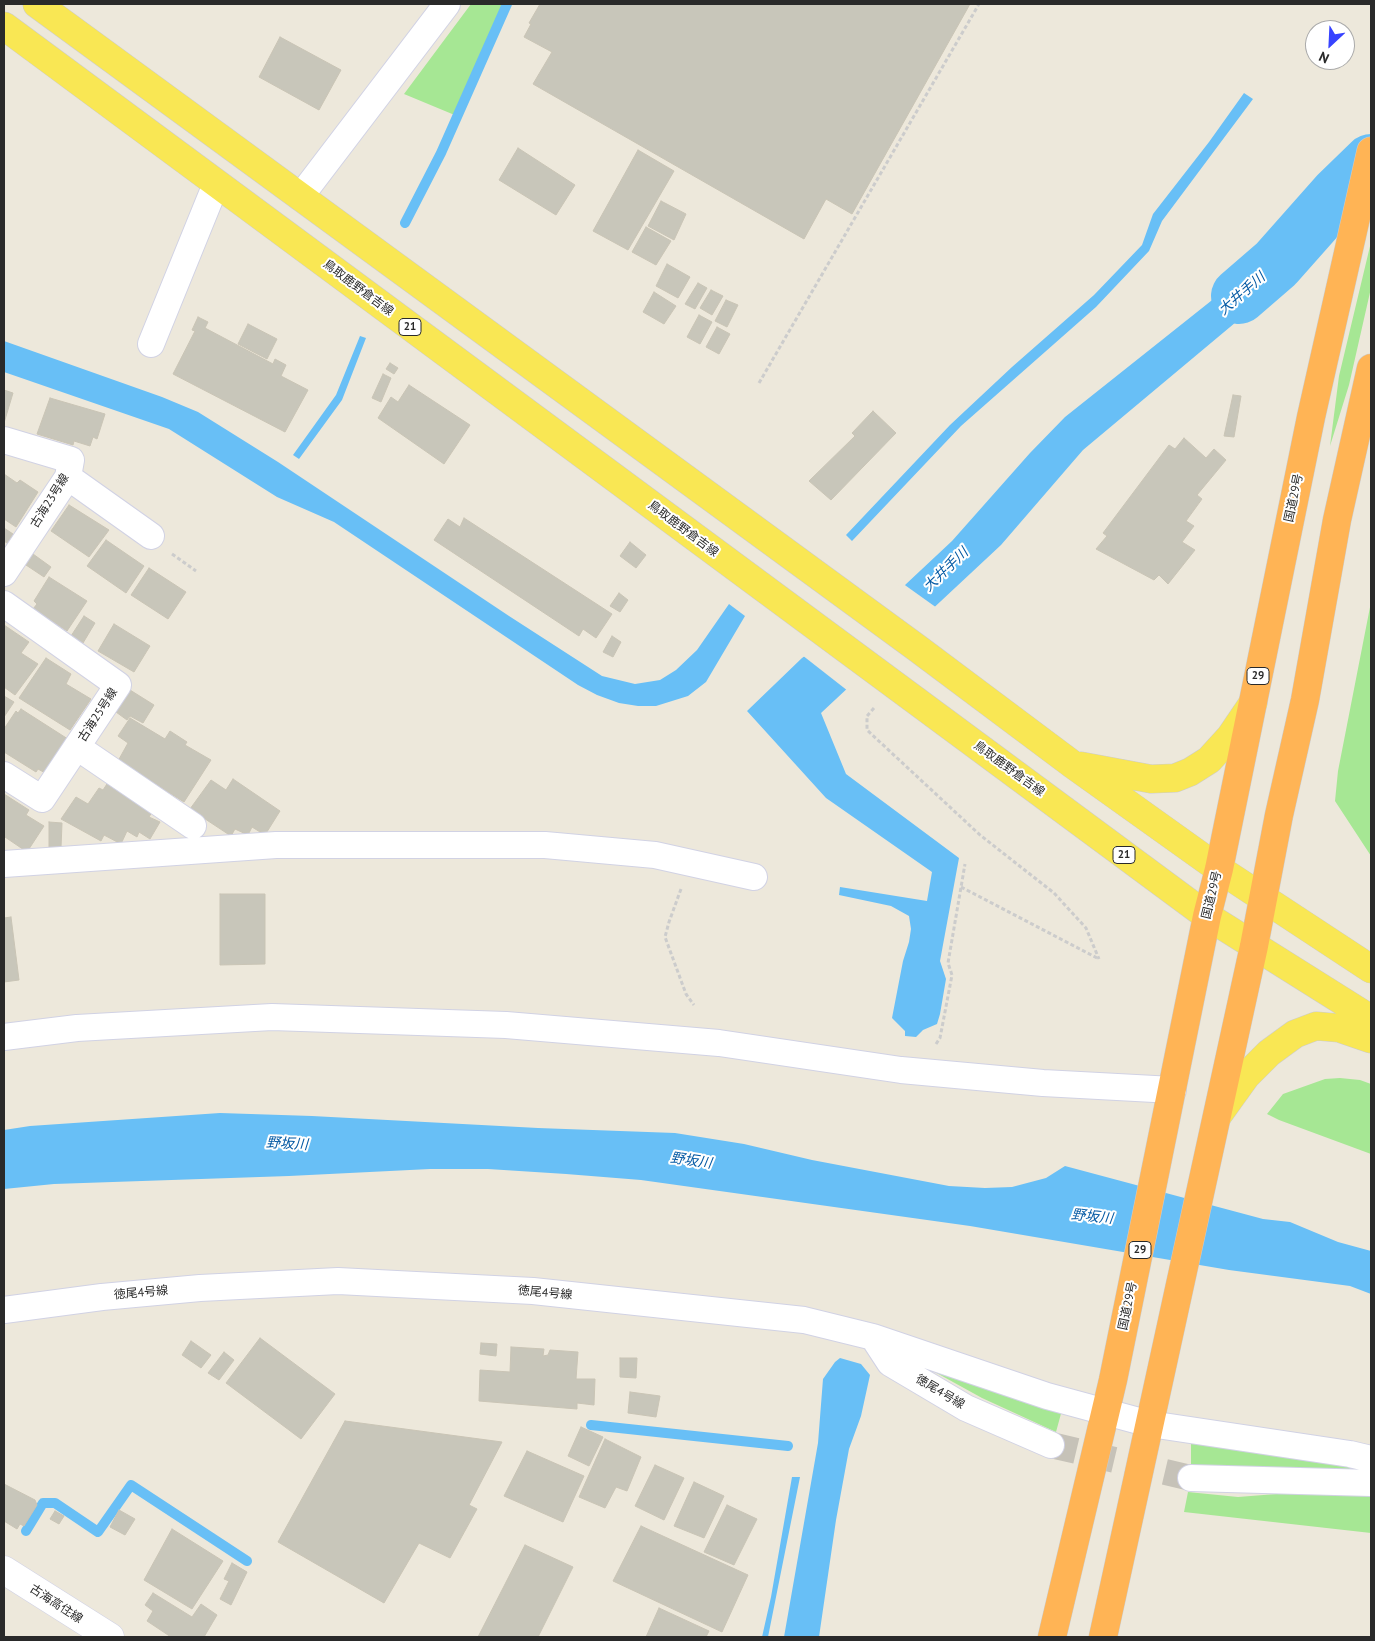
<!DOCTYPE html>
<html>
<head>
<meta charset="utf-8">
<style>
  body { margin:0 }
  #map { position:relative; width:1375px; height:1641px; overflow:hidden; background:#ede8db; font-family:"PT Sans",sans-serif }
  canvas { display:block }
  .frame { position:absolute; inset:0; border:5px solid #2a2a2a; pointer-events:none }
  .north { position:absolute; left:1305px; top:20px; width:50px; height:50px; box-sizing:border-box; background:#fff; border:1px solid #aaa; border-radius:50%; rotate:205deg; font-size:14px; font-weight:700; line-height:20px; text-align:center; color:#2a2a2a }
  .north::after { content:''; display:block; margin:auto; width:18px; height:22px; background:#3743ff; clip-path:polygon(50% 0,100% 100%,50% 72%,0 100%) }
</style>
</head>
<body>
<div id="map">
<canvas width="1375" height="1641"></canvas>
<div class="frame"></div>
<div class="north">N</div>
</div>
<script>
const ctx = document.querySelector('canvas').getContext('2d');
ctx.lineJoin = 'round';
function paint(path, color) {
  ctx.fillStyle = color;
  ctx.fill(path, 'evenodd');
}
function poly(rows) {
  const path = new Path2D();
  for (const r of rows) {
    path.moveTo(r[0], r[1]);
    for (let i = 2; i < r.length; i += 2) path.lineTo(r[i], r[i + 1]);
  }
  return path;
}
function trace(path, color, width, dash) {
  ctx.strokeStyle = color;
  ctx.lineWidth = width;
  ctx.lineCap = dash ? 'butt' : 'round';
  ctx.setLineDash(dash || []);
  ctx.stroke(path);
}
function label(font, color, halo, rows, align = 'center') {
  ctx.font = font + ' "PT Sans","Noto Sans JP",sans-serif';
  ctx.lineWidth = 4;
  ctx.setLineDash([]);
  ctx.textBaseline = 'middle';
  ctx.strokeStyle = halo;
  ctx.fillStyle = color;
  for (const [text, x, y, turn = 0] of rows) {
    ctx.save();
    ctx.translate(x, y);
    ctx.rotate((+turn || 0) * Math.PI / 180);
    ctx.textAlign = isNaN(turn) ? turn : align;
    if (halo) ctx.strokeText(text, 0, 0);
    ctx.fillText(text, 0, 0);
    ctx.restore();
  }
}
paint(poly([
  [471,4,506,4,457,116,404,94],
  [1371,242,1371,288,1349,385,1330,446,1339,376],
  [1371,602,1371,856,1335,801,1338,771],
  [1340,1078,1360,1080,1371,1084,1371,1154,1279,1120,1267,1114,1283,1094,1325,1079],
  [904,1355,1062,1410,1056,1432,982,1398],
  [1191,1438,1371,1470,1191,1466],
  [1188,1492,1238,1497,1289,1493,1371,1493,1371,1533,1184,1512]
]), '#a6e794');
paint(poly([
  [1244,93,1253,99,1162,221,1149,251,1096,307,961,426,852,541,846,535,950,425,1012,367,1094,295,1142,245,1153,214,1209,142],
  [1291,224,1301,261,1248,312,1083,450,1001,545,821,713,846,774,959,858,940,961,946,979,940,1014,937,1024,923,1030,916,1037,905,1036,905,1031,892,1018,903,961,909,942,911,929,909,916,891,906,839,895,840,887,927,901,932,872,826,798,747,711,802,658,905,585,952,541,1030,453,1065,417,1221,293],
  [360,336,366,338,342,400,299,459,293,455,336,395],
  [4,341,162,397,198,412,278,462,509,616,602,676,635,684,660,680,676,670,697,650,729,604,745,616,706,682,688,696,656,706,638,706,619,703,597,695,578,685,334,522,277,497,169,429,4,372],
  [220,1113,312,1116,538,1128,675,1133,744,1144,812,1160,949,1186,985,1188,1012,1187,1046,1178,1065,1166,1263,1219,1290,1222,1338,1242,1371,1251,1371,1294,1350,1286,1229,1270,970,1226,641,1180,566,1174,488,1169,430,1169,289,1176,54,1184,4,1189,4,1130,30,1126],
  [840,1358,861,1364,870,1375,861,1416,849,1449,836,1520,819,1637,784,1637,818,1443,823,1379,835,1362],
  [792,1477,800,1477,768,1637,762,1637,771,1597]
]), '#68bff6');
paint(poly([
  [902,583,937,608,848,691,802,655]
]), '#ede8db');
trace(poly([
  [405,223,441,153,507,4],
  [591,1425,788,1446],
  [26,1531,43,1503,55,1503,98,1532,131,1485,247,1561]
]), '#68bff6', 10);
trace(poly([
  [1239,296,1276,264,1338,194,1371,162]
]), '#68bff6', 56);
const building = poly([
  [540,4,970,4,852,214,826,199,804,239,533,84,552,52,524,37,531,24,529,23,540,4],
  [280,37,341,70,319,110,259,77,280,37],
  [518,148,575,185,556,215,499,180,518,148],
  [638,150,674,171,628,250,593,231,638,150],
  [661,201,686,214,674,240,648,226,661,201],
  [646,227,671,241,656,265,632,252,646,227],
  [667,264,690,277,678,298,656,286,667,264],
  [698,283,707,288,695,309,685,304,698,283],
  [711,290,723,296,712,315,700,308,711,290],
  [654,292,676,306,664,324,643,312,654,292],
  [726,300,738,305,727,327,715,321,726,300],
  [699,315,712,322,700,344,687,337,699,315],
  [198,317,208,322,205,328,273,364,275,359,286,365,281,376,308,390,285,432,173,374,195,331,192,330,198,317],
  [248,324,277,339,267,359,238,344,248,324],
  [717,327,730,334,719,354,706,347,717,327],
  [390,363,398,368,394,374,386,369,390,363],
  [383,374,391,378,381,402,372,398,383,374],
  [409,385,470,425,444,464,378,418,391,397,398,402,409,385],
  [4,390,13,393,4,423,4,390],
  [1233,395,1241,396,1234,437,1224,436,1233,395],
  [50,398,105,414,97,439,93,437,90,446,74,441,73,445,37,434,50,398],
  [873,411,896,433,831,500,809,481,855,436,852,433,873,411],
  [1184,438,1206,458,1214,449,1226,460,1197,495,1202,499,1186,521,1194,526,1182,542,1195,550,1168,584,1159,575,1154,580,1096,549,1107,536,1103,533,1169,445,1175,449,1184,438],
  [4,474,17,483,20,480,38,492,16,527,4,519,4,474],
  [69,505,109,530,89,557,51,531,69,505],
  [464,518,612,614,596,638,583,629,579,636,434,540,448,519,460,527,464,518],
  [4,528,13,534,7,543,4,541,4,528],
  [106,540,144,566,126,593,87,566,106,540],
  [630,542,646,555,636,568,620,556,630,542],
  [33,554,51,567,44,577,26,565,33,554],
  [149,568,186,592,168,619,131,595,149,568],
  [49,577,87,601,67,631,33,609,37,604,34,601,49,577],
  [619,593,628,600,620,612,610,606,619,593],
  [84,616,95,623,83,643,71,636,84,616],
  [114,624,150,646,134,672,98,651,114,624],
  [4,625,29,642,21,653,38,664,15,695,4,687,4,625],
  [612,636,621,642,613,657,603,652,612,636],
  [46,658,71,674,66,684,91,699,70,730,19,698,46,658],
  [130,690,154,705,143,723,130,716,127,720,116,712,130,690],
  [4,696,14,702,4,717,4,696],
  [21,709,71,741,49,775,38,769,36,772,4,752,4,729,16,711,18,713,21,709],
  [130,718,165,739,170,731,187,742,185,745,211,760,184,802,118,761,128,743,118,736,130,718],
  [233,779,280,811,265,835,252,827,248,835,235,829,231,836,190,809,211,780,226,790,233,779],
  [107,784,152,812,149,817,160,822,150,839,139,832,137,837,127,831,121,844,104,835,101,841,61,819,76,797,88,804,99,788,103,790,107,784],
  [4,794,29,810,26,815,44,826,27,852,5,837,4,839,4,794],
  [49,822,62,823,61,848,49,848,49,822],
  [220,894,265,894,265,964,220,965,220,894],
  [11,917,19,980,4,982,4,918,11,917],
  [260,1338,335,1394,301,1439,226,1383,260,1338],
  [191,1341,211,1355,201,1368,182,1355,191,1341],
  [481,1343,497,1344,496,1356,480,1354,481,1343],
  [511,1347,544,1349,543,1356,548,1355,550,1350,578,1352,576,1379,595,1379,594,1405,577,1403,577,1409,479,1401,480,1370,510,1372,511,1347],
  [224,1352,234,1360,219,1380,208,1373,224,1352],
  [620,1358,637,1358,636,1378,620,1377,620,1358],
  [630,1392,660,1396,656,1417,628,1413,630,1392],
  [345,1421,502,1442,469,1505,477,1509,450,1558,419,1543,384,1603,278,1542,345,1421],
  [581,1427,603,1437,589,1466,568,1456,581,1427],
  [605,1439,641,1457,627,1491,616,1487,605,1508,579,1497,605,1439],
  [527,1451,584,1476,563,1522,504,1496,527,1451],
  [655,1465,684,1478,664,1520,635,1506,655,1465],
  [694,1482,724,1496,704,1538,674,1526,694,1482],
  [4,1484,35,1500,37,1505,24,1526,20,1524,17,1529,4,1521,4,1484],
  [727,1505,757,1519,734,1565,704,1552,727,1505],
  [119,1510,135,1519,125,1535,110,1527,119,1510],
  [55,1511,64,1516,59,1524,50,1519,55,1511],
  [641,1526,748,1575,722,1632,613,1581,641,1526],
  [172,1529,223,1561,192,1609,144,1580,172,1529],
  [525,1545,573,1567,538,1637,478,1637,525,1545],
  [232,1563,247,1572,231,1605,220,1599,229,1581,224,1579,232,1563],
  [153,1593,192,1617,201,1604,217,1615,204,1637,171,1637,147,1621,153,1611,145,1605,153,1593],
  [659,1608,709,1631,706,1637,646,1637,659,1608]
]);
paint(building, '#c8c6ba');
trace(building, '#c9c4b5', 1);
trace(poly([
  [1051,1445,1191,1478]
]), '#c6c2b8', 26, [26, 13]);
const street = poly([
  [300,197,447,4],
  [151,344,216,184],
  [4,440,71,460,68,477,4,573],
  [68,477,151,536],
  [4,604,118,685,42,799,4,775],
  [77,747,193,826],
  [4,864,276,845,545,845,655,855,754,877],
  [4,1037,77,1028,272,1017,506,1025,719,1043,901,1070,1043,1083,1173,1090],
  [4,1310,102,1297,200,1288,338,1281,533,1291,804,1320,873,1337,890,1363,966,1408,1051,1445],
  [873,1337,1047,1396,1150,1424,1350,1454,1371,1459],
  [1191,1478,1371,1483]
]);
const secondary = poly([
  [4,1570,110,1637]
]);
const primary = poly([
  [37,4,917,648,1072,764,1219,869,1371,969],
  [4,26,1207,916,1371,1019],
  [1081,766,1151,779,1175,778,1190,772,1209,760,1230,737,1253,703],
  [1218,1115,1246,1076,1269,1053,1295,1034,1316,1026,1339,1028,1371,1039]
]);
const highway = poly([
  [1052,1637,1113,1380,1207,916,1219,869,1311,417,1371,151],
  [1103,1637,1254,946,1279,815,1305,700,1337,520,1371,368]
]);
trace(street, '#d1d2e4', 28);
trace(secondary, '#d1d2e4', 29);
trace(primary, '#ccc', 29);
trace(highway, '#ccc', 29);
trace(poly([
  [759,383,979,4],
  [172,554,196,571],
  [874,708,867,716,867,730,980,835,1054,893,1086,928,1099,959],
  [961,887,1099,959],
  [681,889,669,922,665,937,686,994,694,1005],
  [936,1044,940,1038,952,975,948,963,965,864]
]), '#ccc', 3, [4, 2.5]);
trace(street, '#fff', 26);
trace(secondary, '#fff', 28);
trace(primary, '#f9e754', 28);
trace(highway, '#ffb455', 28);
for (const [x, y, w] of [
  [410,327,22],
  [1258,676,22],
  [1124,855,22],
  [1140,1250,22]
]) {
  const box = new Path2D();
  box.roundRect(x - w / 2, y - 8.5, w, 17, 4);
  ctx.fillStyle = '#fff';
  ctx.fill(box);
  trace(box, '#2a2a2a', 1);
}
label('bold 11px', '#2a2a2a', null, [
  ["21",410,327],
  ["29",1258,676],
  ["21",1124,855],
  ["29",1140,1250]
]);
label('12px', '#2a2a2a', '#fff', [
  ["鳥取鹿野倉吉線",358,288,37],
  ["国道29号",1294,498,-78],
  ["古海23号線",50,501,-58],
  ["鳥取鹿野倉吉線",683,529,37],
  ["古海25号線",98,715,-57],
  ["鳥取鹿野倉吉線",1009,769,36],
  ["国道29号",1212,895,-76],
  ["徳尾4号線",141,1293,-5],
  ["徳尾4号線",545,1293,5],
  ["国道29号",1128,1306,-78],
  ["徳尾4号線",940,1392,31],
  ["古海高住線",56,1604,33]
]);
label('italic 14px', '#055aa4', '#fff', [
  ["大井手川",1242,294,-41],
  ["大井手川",946,570,-44],
  ["野坂川",287,1144,3],
  ["野坂川",691,1161,8],
  ["野坂川",1092,1217,6]
]);
</script>
</body>
</html>
